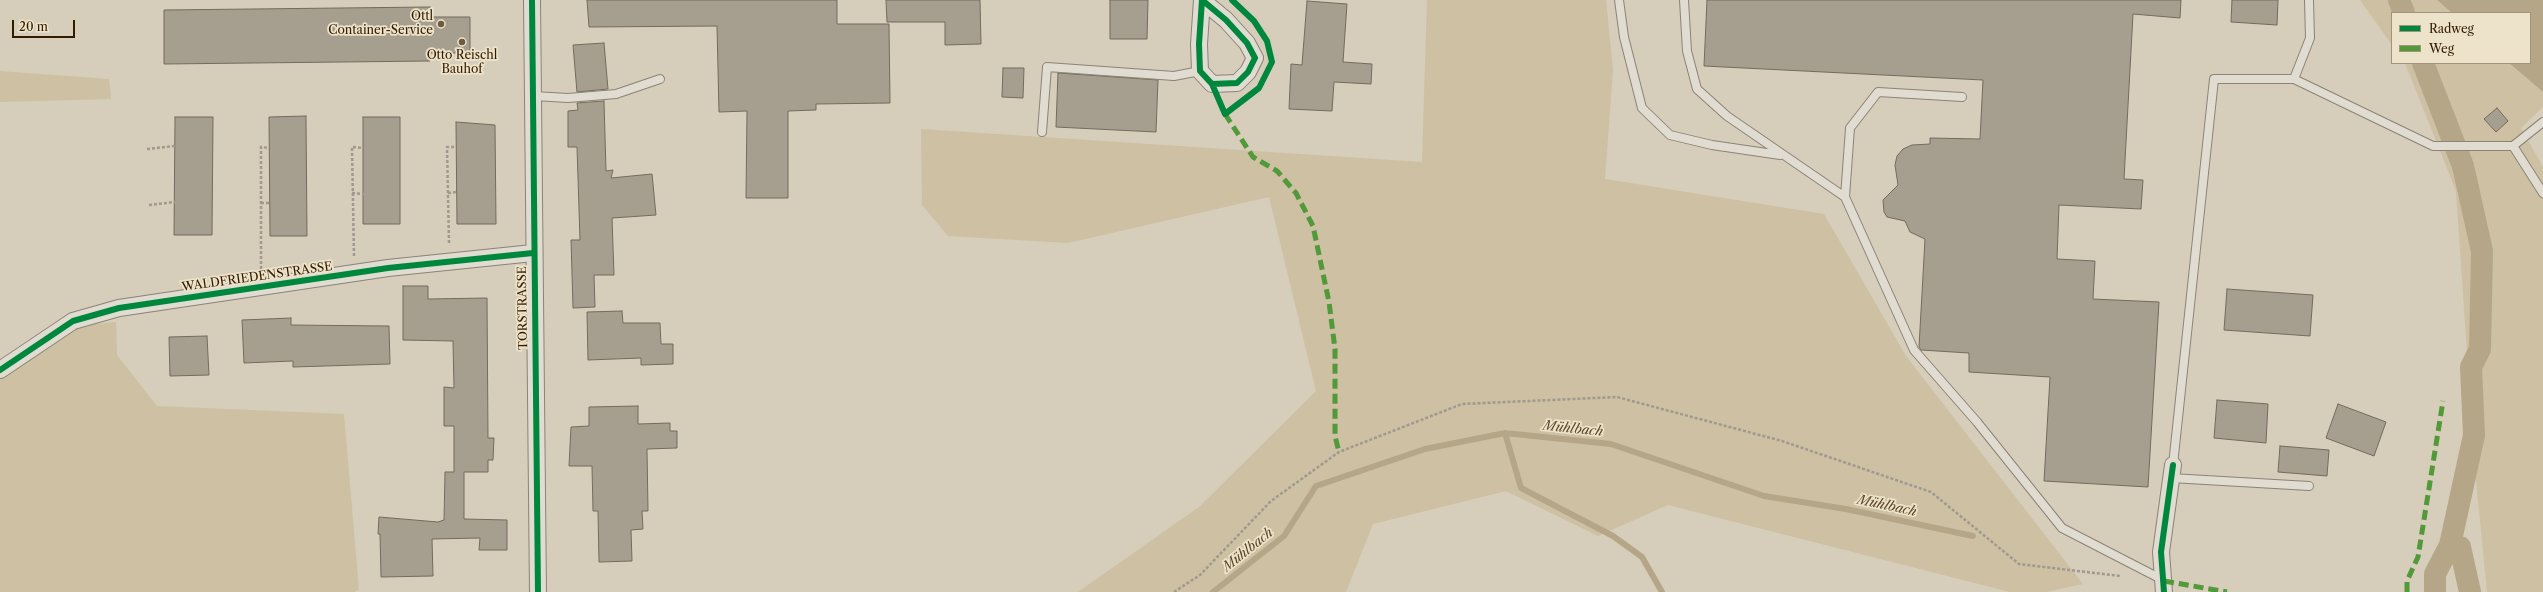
<!DOCTYPE html>
<html>
<head>
<meta charset="utf-8">
<style>
  body { margin:0 }
  #map { position:relative; width:2543px; height:592px; overflow:hidden; background:#d6ceba; font-family:"Libre Caslon Text",serif }
  canvas { display:block }
  .legend { position:absolute; left:2391px; top:12px; width:140px; height:52px; box-sizing:border-box; background:#ede3ca; border:1px solid #a39379; margin:0; padding:5px 7px; list-style:none; font-size:12px; color:#331b00 }
  .legend li { display:flex; align-items:center; gap:8px; height:20px }
  .legend b { width:20px; border:1px solid #a39379 }
  .scale { position:absolute; left:12px; top:20px; width:63px; height:18px; box-sizing:border-box; border:2px solid #331b00; border-top:0; padding-left:5px; font-size:12px; line-height:14px; white-space:nowrap; color:#331b00; -webkit-text-stroke:3px #ede3ca; paint-order:stroke }
</style>
</head>
<body>
<div id="map">
<canvas width="2543" height="592"></canvas>
<ul class="legend">
<li><b style="height:5px;background:#00873e"></b>Radweg</li>
<li><b style="height:5px;background:#519939"></b>Weg</li>
</ul>
<div class="scale">20 m</div>
</div>
<script>
const ctx = document.querySelector('canvas').getContext('2d');
ctx.lineJoin = 'round';
function paint(path, color) {
  ctx.fillStyle = color;
  ctx.fill(path, 'evenodd');
}
function poly(rows) {
  const path = new Path2D();
  for (const r of rows) {
    path.moveTo(r[0], r[1]);
    for (let i = 2; i < r.length; i += 2) path.lineTo(r[i], r[i + 1]);
  }
  return path;
}
function trace(path, color, width, dash) {
  ctx.strokeStyle = color;
  ctx.lineWidth = width;
  ctx.lineCap = dash ? 'butt' : 'round';
  ctx.setLineDash(dash || []);
  ctx.stroke(path);
}
function label(font, color, halo, rows, align = 'center') {
  ctx.font = font + ' "Libre Caslon Text",serif';
  ctx.lineWidth = 3.5;
  ctx.setLineDash([]);
  ctx.textBaseline = 'middle';
  ctx.strokeStyle = halo;
  ctx.fillStyle = color;
  for (const [text, x, y, turn = 0] of rows) {
    ctx.save();
    ctx.translate(x, y);
    ctx.rotate((+turn || 0) * Math.PI / 180);
    ctx.textAlign = isNaN(turn) ? turn : align;
    if (halo) ctx.strokeText(text, 0, 0);
    ctx.fillText(text, 0, 0);
    ctx.restore();
  }
}
paint(poly([
  [1427,0,1606,0,1613,70,1605,179,1824,214,1906,356,2083,584,2046,592,2010,592,1668,505,1598,536,1506,491,1373,524,1346,592,1078,592,1199,507,1316,391,1269,197,1068,243,948,236,922,205,921,129,1422,162],
  [2360,0,2437,0,2452,13,2392,13,2392,45],
  [2405,63,2509,63,2543,92,2543,107,2521,128,2543,167,2543,592,2487,592,2475,470,2456,191],
  [0,71,109,79,111,99,0,102],
  [116,322,117,355,157,406,344,414,359,590,354,592,0,592,0,378,76,326]
]), '#cdc0a3');
paint(poly([
  [2437,0,2543,0,2543,92,2509,63,2530,63,2530,13,2452,13]
]), '#b5a688');
trace(poly([
  [1505,433,1521,488,1613,536,1642,557,1662,592],
  [1213,592,1284,536,1316,486,1425,449,1505,433,1611,444,1764,496,1846,509,1973,536]
]), '#b5a688', 6);
trace(poly([
  [2399,0,2404,13],
  [2423,63,2463,166,2482,251,2480,349,2471,367,2474,435,2450,545,2460,547,2470,592],
  [2435,592,2435,574,2450,545]
]), '#b5a688', 22);
const building = poly([
  [587,0,837,0,837,24,889,24,890,103,816,104,816,110,788,111,788,198,746,198,747,111,719,112,717,26,589,27,587,0],
  [886,0,980,0,981,44,945,45,945,22,887,22,886,0],
  [1110,0,1148,0,1147,39,1110,39,1110,0],
  [1707,0,2181,0,2180,18,2133,14,2124,179,2143,180,2141,209,2059,205,2057,259,2095,261,2093,299,2159,302,2148,487,2044,481,2050,377,1969,372,1969,353,1921,350,1919,347,1925,239,1910,232,1905,221,1887,217,1884,212,1883,200,1898,185,1895,165,1897,156,1903,149,1912,145,1930,144,1930,138,1980,139,1983,80,1704,66,1707,0],
  [2232,0,2278,0,2277,25,2231,22,2232,0],
  [1307,1,1347,4,1343,62,1372,64,1371,84,1334,82,1332,111,1289,109,1291,64,1302,65,1307,1],
  [430,7,430,17,470,17,470,53,430,53,430,61,164,64,164,10,430,7],
  [604,43,608,89,577,92,573,45,604,43],
  [1003,68,1024,68,1023,98,1002,97,1003,68],
  [1058,73,1158,80,1156,132,1056,127,1058,73],
  [604,101,606,171,613,170,611,178,652,174,656,215,612,218,614,275,594,275,595,307,573,308,571,240,580,240,577,147,568,147,568,111,578,110,577,103,604,101],
  [2497,108,2508,121,2496,132,2484,119,2497,108],
  [306,116,307,236,270,236,269,117,306,116],
  [175,117,213,117,212,235,174,235,175,117],
  [363,117,400,117,400,224,363,224,363,117],
  [456,122,495,125,496,224,457,224,456,122],
  [403,286,428,286,428,299,487,298,488,438,494,438,493,460,488,460,488,472,464,472,464,519,507,520,507,550,479,550,480,538,432,539,433,576,381,577,380,534,378,534,379,517,438,522,444,520,445,472,454,472,454,426,444,426,444,387,454,388,453,341,403,340,403,286],
  [2227,289,2313,295,2310,336,2224,330,2227,289],
  [622,311,623,323,660,323,661,344,673,344,673,364,641,365,641,358,588,360,587,312,622,311],
  [291,318,291,325,389,326,390,364,293,367,293,361,244,363,242,320,291,318],
  [207,336,209,375,170,376,169,337,207,336],
  [2217,400,2268,404,2266,443,2214,438,2217,400],
  [2338,404,2386,422,2374,456,2326,438,2338,404],
  [638,406,638,424,670,423,670,431,677,431,677,448,647,449,648,511,642,511,643,529,631,530,632,561,599,562,598,511,593,511,592,466,569,466,571,427,589,426,589,407,638,406],
  [2280,446,2329,450,2327,476,2278,472,2280,446]
]);
paint(building, '#a69e8f');
trace(building, '#736b5d', 1);
const service = poly([
  [1619,0,1624,37,1642,108,1670,135,1712,145,1780,155],
  [1684,0,1687,51,1697,89,1727,116,1845,197],
  [2294,79,2310,38,2309,0],
  [534,96,568,98,616,94,660,79],
  [1962,97,1878,92,1850,128,1845,197,1914,350,1977,422,2062,528,2163,580],
  [1042,132,1047,67,1174,76,1200,71],
  [2513,146,2543,122],
  [2173,465,2214,79,2294,79,2433,146,2513,146,2543,193],
  [2171,478,2309,486]
]);
const minor = poly([
  [532,0,538,592],
  [1202,0,1199,44,1200,71,1212,84,1237,83,1248,72,1255,58,1247,43,1226,20,1202,0],
  [0,370,73,321,119,308,388,268,533,253],
  [2164,592,2161,552,2173,465]
]);
trace(service, '#8b8375', 10);
trace(minor, '#8b8375', 18);
trace(poly([
  [147,149,175,146],
  [352,193,364,194],
  [448,193,457,192],
  [261,203,269,203],
  [149,205,175,202],
  [449,243,447,147,456,147],
  [354,256,352,147,363,148],
  [261,269,261,147,269,148],
  [1174,592,1200,575,1271,501,1339,452,1462,404,1617,397,1782,441,1931,492,2019,564,2120,576]
]), '#9f998f', 2.5, [3, 2]);
trace(service, '#e0dcd1', 8);
trace(minor, '#e0dcd1', 16);
trace(poly([
  [1225,114,1253,157,1277,171,1296,193,1313,226,1329,302,1335,349,1335,436,1339,452],
  [2164,581,2227,592],
  [2407,592,2407,581,2418,557,2443,401]
]), '#519939', 5, [10, 5]);
trace(poly([
  [532,0,538,592],
  [1202,0,1199,44,1200,71,1212,84,1237,83,1248,72,1255,58,1247,43,1226,20,1202,0],
  [1212,84,1225,114,1259,88,1272,62,1267,41,1254,21,1232,0],
  [0,370,73,321,119,308,388,268,533,253],
  [2164,592,2161,552,2173,465]
]), '#00873e', 6);
for (const [x, y, r, color] of [
  [441,24,4,"#6c5a41"],
  [462,42,4,"#6c5a41"]
]) {
  const dot = new Path2D();
  dot.arc(x, y, r, 0, 2 * Math.PI);
  ctx.fillStyle = color;
  ctx.fill(dot);
  trace(dot, '#ede3ca', 1.5);
}
label('12px', '#331b00', '#ede3ca', [
  ["Ottl",433,17],
  ["Container-Service",433,31],
  ["Otto Reischl",462,56,"center"],
  ["Bauhof",462,70,"center"]
], 'right');
label('12px', '#331b00', '#ede3ca', [
  ["WALDFRIEDENSTRASSE",257,277,-8],
  ["TORSTRASSE",523,308,-91]
]);
label('italic 13px', '#5c4628', '#ede3ca', [
  ["Mühlbach",1573,429,6],
  ["Mühlbach",1887,506,12],
  ["Mühlbach",1248,550,-39]
]);
</script>
</body>
</html>
